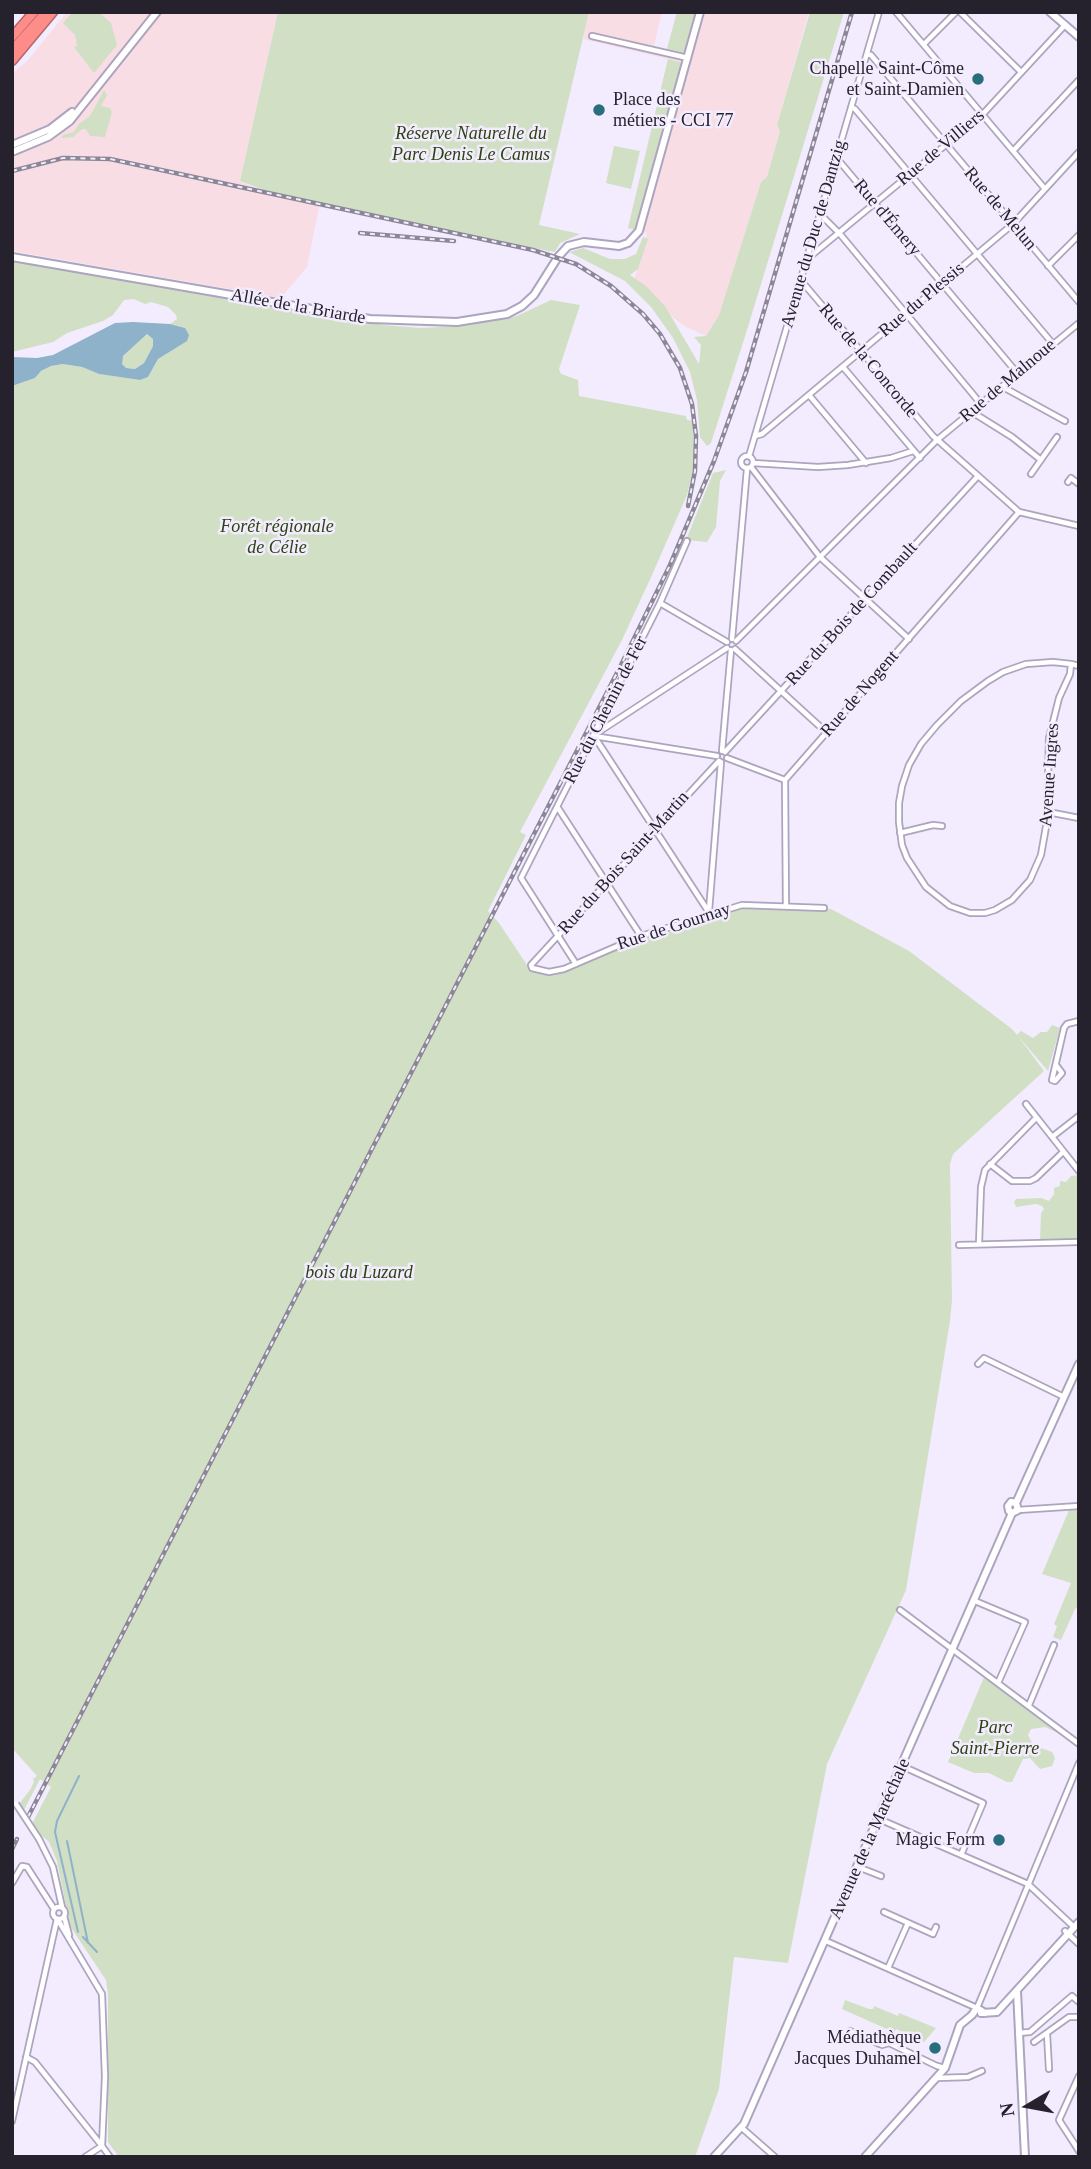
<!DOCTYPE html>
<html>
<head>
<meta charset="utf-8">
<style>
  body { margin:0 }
  #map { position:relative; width:1091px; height:2169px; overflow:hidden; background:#f2ecfe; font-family:"Times New Roman",serif }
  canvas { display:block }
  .frame { position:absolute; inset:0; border:14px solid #26222d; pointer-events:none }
  .north { position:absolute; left:993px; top:2071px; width:70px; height:70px; -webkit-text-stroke:5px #f2ecfe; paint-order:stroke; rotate:260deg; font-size:19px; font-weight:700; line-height:28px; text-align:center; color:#26222d }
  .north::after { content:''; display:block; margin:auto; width:24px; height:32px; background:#26222d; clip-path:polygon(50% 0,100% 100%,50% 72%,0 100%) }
</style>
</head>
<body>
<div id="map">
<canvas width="1091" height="2169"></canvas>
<div class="frame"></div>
<div class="north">N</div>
</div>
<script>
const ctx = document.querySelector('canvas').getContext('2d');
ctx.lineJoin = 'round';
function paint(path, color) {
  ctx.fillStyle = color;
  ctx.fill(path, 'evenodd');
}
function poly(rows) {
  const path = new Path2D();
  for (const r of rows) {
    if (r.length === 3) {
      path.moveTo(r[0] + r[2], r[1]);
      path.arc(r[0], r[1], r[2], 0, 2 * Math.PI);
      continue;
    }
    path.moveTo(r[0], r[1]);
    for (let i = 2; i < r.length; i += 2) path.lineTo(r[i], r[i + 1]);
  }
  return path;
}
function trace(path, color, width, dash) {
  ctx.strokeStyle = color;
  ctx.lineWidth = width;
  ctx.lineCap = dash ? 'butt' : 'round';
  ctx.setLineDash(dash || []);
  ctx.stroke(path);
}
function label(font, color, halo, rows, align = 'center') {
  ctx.font = font + ' "Times New Roman",serif';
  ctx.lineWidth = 5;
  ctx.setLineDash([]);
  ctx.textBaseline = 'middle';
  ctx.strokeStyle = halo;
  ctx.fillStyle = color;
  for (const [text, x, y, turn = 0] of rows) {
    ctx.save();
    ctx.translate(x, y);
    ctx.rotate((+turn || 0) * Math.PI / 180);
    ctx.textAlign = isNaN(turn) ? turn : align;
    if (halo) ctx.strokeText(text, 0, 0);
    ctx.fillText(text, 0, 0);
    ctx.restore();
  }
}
paint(poly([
  [67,12,278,12,240,181,259,190,320,203,307,267,281,298,12,251,12,74,28,60],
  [589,12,662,12,654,46,667,49,677,12,809,12,777,125,780,131,767,178,761,182,719,315,706,336,686,327,667,313,634,281,647,233,628,228,668,59,583,39]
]), '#f8dee4');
paint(poly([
  [73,12,99,12,111,23,117,45,94,73,74,47,77,46,75,35,63,23],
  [278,12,589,12,539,225,580,234,560,243,555,252,549,251,269,192,240,181],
  [677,12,698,12,685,53,667,49],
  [810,12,844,12,747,330,711,443,707,446,700,437,697,400,690,372,673,338,651,307,625,281,569,252,583,248,610,259,625,259,636,254,643,237,648,239,638,269,630,275,646,286,665,306,699,364,701,345,694,337,706,336,719,315,761,182,767,177,780,131,777,125],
  [668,59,682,63,683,65,637,230,628,228],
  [104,90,107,95,101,106,110,108,112,112,105,137,90,136,86,129,82,129,73,137,62,138,63,135,74,132,79,124,90,116],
  [614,146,640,151,631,189,606,183],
  [12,261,383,325,420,328,461,326,517,316,551,300,580,305,559,369,561,374,578,380,579,396,686,416,687,420,693,421,694,466,687,495,652,575,622,640,520,832,526,835,488,911,499,923,531,971,551,974,572,969,656,933,743,907,776,907,794,911,831,909,909,951,1012,1029,1017,1035,1021,1031,1033,1038,1041,1032,1047,1032,1052,1025,1060,1028,1048,1071,1018,1036,1044,1071,953,1154,950,1164,952,1300,950,1321,906,1590,827,1764,788,1963,734,1957,719,2089,695,2157,119,2157,108,2142,108,1994,106,1980,70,1926,57,1861,49,1842,31,1826,51,1787,40,1779,24,1810,19,1804,30,1790,34,1782,33,1779,37,1776,12,1748,12,386,35,378,41,371,51,366,63,364,82,367,99,374,140,380,148,377,158,359,168,352,185,328,170,324,177,319,176,315,168,307,151,302,145,304,134,299,124,300,113,315,103,321,67,333,53,342,12,352],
  [147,334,153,339,153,346,144,363,135,369,126,368,121,364,123,356],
  [726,470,720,481,716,527,707,542,686,540,713,473],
  [1079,1175,1079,1240,1040,1241,1041,1213,1044,1209,1042,1206,1036,1204,1016,1207,1014,1202,1016,1199,1041,1198,1049,1201,1054,1194,1054,1188,1060,1186,1060,1181,1066,1182,1071,1176],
  [1069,1510,1079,1510,1079,1606,1075,1609,1061,1640,1053,1637,1057,1626,1054,1624,1071,1583,1042,1574],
  [985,1675,1065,1734,1064,1736,1045,1727,1031,1729,1028,1735,1033,1745,1052,1752,1055,1758,1052,1766,1040,1769,1030,1758,1023,1759,1012,1782,1007,1782,989,1773,974,1773,948,1762],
  [845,2000,869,2009,873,2009,874,2006,898,2016,899,2013,936,2028,924,2042,896,2029,891,2042,885,2039,889,2030,842,2009]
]), '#d1dfc5');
paint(poly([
  [133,322,170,324,185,328,189,335,187,341,158,359,148,377,140,380,99,374,82,367,63,364,51,366,41,371,35,378,12,386,12,357,37,358,53,355,115,323],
  [147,334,153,339,153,346,144,363,135,369,126,368,122,364,123,356]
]), '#8eb2ca');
trace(poly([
  [67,1841,88,1943],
  [78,1932,55,1832,57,1821,79,1776],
  [83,1937,97,1952]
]), '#8eb2ca', 2);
const street = poly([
  [896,12,1045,189],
  [960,12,1021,72],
  [592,36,688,58],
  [924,44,956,12],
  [867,54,871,55,1079,302],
  [851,107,855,109,1053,344],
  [1013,151,1079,80],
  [836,159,840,162,1018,374],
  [820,214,840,234,981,404],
  [807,259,982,115,1065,25],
  [1048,266,1079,235],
  [800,282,804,284,933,436,1019,512,1079,526],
  [843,367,920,458],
  [1003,387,1065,421],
  [809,395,866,463],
  [972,412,1012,437,1041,460],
  [755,436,762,434,1013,224,1079,152],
  [747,462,6],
  [749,456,879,12],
  [753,463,818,467,848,465,891,458,913,451],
  [751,467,820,557,909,639],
  [1031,474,1057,437],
  [1068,482,1071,478,1079,484],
  [660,603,727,642],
  [732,639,747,469],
  [736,641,937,440,1079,323],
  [735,649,826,732],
  [1071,664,1070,674,1059,698,1049,738,1047,821,1041,855,1030,880,1012,900,995,910,985,913,970,913,950,906,926,887,907,858,902,845,899,822,899,803,902,786,909,765,921,744,937,725,961,701,988,681,1003,672,1026,664,1053,662,1071,664,1079,666],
  [594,735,727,648],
  [594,736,710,914],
  [594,736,717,756],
  [722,751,731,650],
  [725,752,978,476],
  [727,758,785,780],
  [719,761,531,965,532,968,549,972,564,969,641,936,742,905,824,908],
  [558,808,641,936],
  [1048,812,1079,818],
  [900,833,933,825,942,826],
  [786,907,785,780,1019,512],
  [709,911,721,762],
  [576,964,521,878,660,603,687,541],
  [1056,1065,1062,1073,1055,1081,1052,1080,1064,1028,1067,1024,1079,1021],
  [1026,1104,1079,1171],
  [1052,1137,1079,1116],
  [990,1164,1012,1181,1030,1181,1036,1178,1063,1152],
  [979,1244,981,1187,985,1170,1036,1118],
  [959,1245,1079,1242],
  [978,1364,984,1358,1064,1397],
  [1018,1510,1079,1506],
  [975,1601,1025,1622,998,1683],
  [900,1610,1079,1744],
  [1029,1705,1054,1645],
  [902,1766,983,1803,961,1855],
  [879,1819,1028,1884,1074,1927],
  [39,1839,53,1867,62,1907],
  [858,1867,881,1876],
  [12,1883,22,1866,27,1867,54,1909],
  [59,1913,6],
  [884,1912,933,1934,936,1927],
  [64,1916,69,1935],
  [58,1920,102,1994,105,2077,102,2146,110,2157],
  [1065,1931,1079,1944],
  [826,1941,977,2008,1079,1763],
  [888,1968,908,1923],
  [850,2031,882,2045,889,2043,937,2066,945,2068],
  [1018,2033,1030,2032,1072,1996,1079,2002],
  [1047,2034,1049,2069],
  [1034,2042,1069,2017,1079,2017],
  [26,2057,35,2062,102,2146,85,2157],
  [1079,2076,1059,2120,1079,2151],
  [937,2078,968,2077,982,2071],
  [12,2121,57,1919],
  [742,2128,775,2157]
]);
const secondary = poly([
  [1050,12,1079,37],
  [12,145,50,129,72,112],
  [12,152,48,137,70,121,157,12],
  [12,257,370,319,457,322,507,314,522,306,534,295,558,257,568,246,584,242,619,246,628,243,639,231,700,12],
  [1016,1503,1079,1364],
  [1012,1513,1009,1511,1008,1506,1011,1502,1016,1503],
  [1017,1991,1025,2157],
  [981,2013,997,2012,1079,1922],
  [714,2157,744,2124,1012,1513,1018,1510,1016,1503],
  [865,2157,945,2068,960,2025,972,2015,977,2008,985,2013]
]);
const highway = poly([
  [12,37,34,12],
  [12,50,46,12],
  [12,61,53,12]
]);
trace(street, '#ada4bf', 8);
trace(secondary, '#ada4bf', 10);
trace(highway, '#b26768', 11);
trace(street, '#fff', 4.5);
trace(secondary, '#fff', 6);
trace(highway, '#fe8c88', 8);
const rail = poly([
  [12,171,63,158,110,159,533,250,576,264,611,286,643,314,660,334,680,368,692,404,696,436,695,471,688,506],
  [360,233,454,241],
  [28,1817,621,665,670,565,714,461,746,372,852,12],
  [12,1849,17,1839]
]);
trace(rail, '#8c8796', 4.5);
trace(rail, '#f2ecfe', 2, [5]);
const streetBridge = poly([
  [16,1804,39,1839]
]);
trace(streetBridge, '#ada4bf', 8, []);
trace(streetBridge, '#fff', 4.5);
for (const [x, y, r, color] of [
  [978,79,7,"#296e7d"],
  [599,110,7,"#296e7d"],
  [999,1840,7,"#296e7d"],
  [935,2048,7,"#296e7d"]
]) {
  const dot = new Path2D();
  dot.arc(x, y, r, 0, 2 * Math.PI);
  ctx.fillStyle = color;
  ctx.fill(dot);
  trace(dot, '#f2ecfe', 2.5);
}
label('18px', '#26222d', '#f2ecfe', [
  ["Chapelle Saint-Côme",964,69],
  ["et Saint-Damien",964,90],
  ["Place des",613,100,"left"],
  ["métiers - CCI 77",613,121,"left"],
  ["Magic Form",985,1840],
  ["Médiathèque",921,2038],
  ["Jacques Duhamel",921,2059]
], 'right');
label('italic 18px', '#2c430f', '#f2ecfe', [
  ["Réserve Naturelle du",471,134],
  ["Parc Denis Le Camus",471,155],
  ["Forêt régionale",277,527],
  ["de Célie",277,548],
  ["bois du Luzard",359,1273],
  ["Parc",995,1728],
  ["Saint-Pierre",995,1749]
]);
label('18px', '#26222d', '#f2ecfe', [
  ["Rue de Villiers",941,148,-40],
  ["Rue de Melun",1000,209,50],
  ["Rue d'Émery",887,218,50],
  ["Avenue du Duc de Dantzig",814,234,-74],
  ["Rue du Plessis",922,300,-40],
  ["Allée de la Briarde",298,307,10],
  ["Rue de la Concorde",868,361,50],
  ["Rue de Malnoue",1008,381,-40],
  ["Rue du Bois de Combault",852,614,-48],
  ["Rue de Nogent",860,694,-49],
  ["Rue du Chemin de Fer",606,710,-63],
  ["Avenue Ingres",1050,775,-86],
  ["Rue du Bois Saint-Martin",624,863,-48],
  ["Rue de Gournay",674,927,-18],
  ["Avenue de la Maréchale",870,1839,-66]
]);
</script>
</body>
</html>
